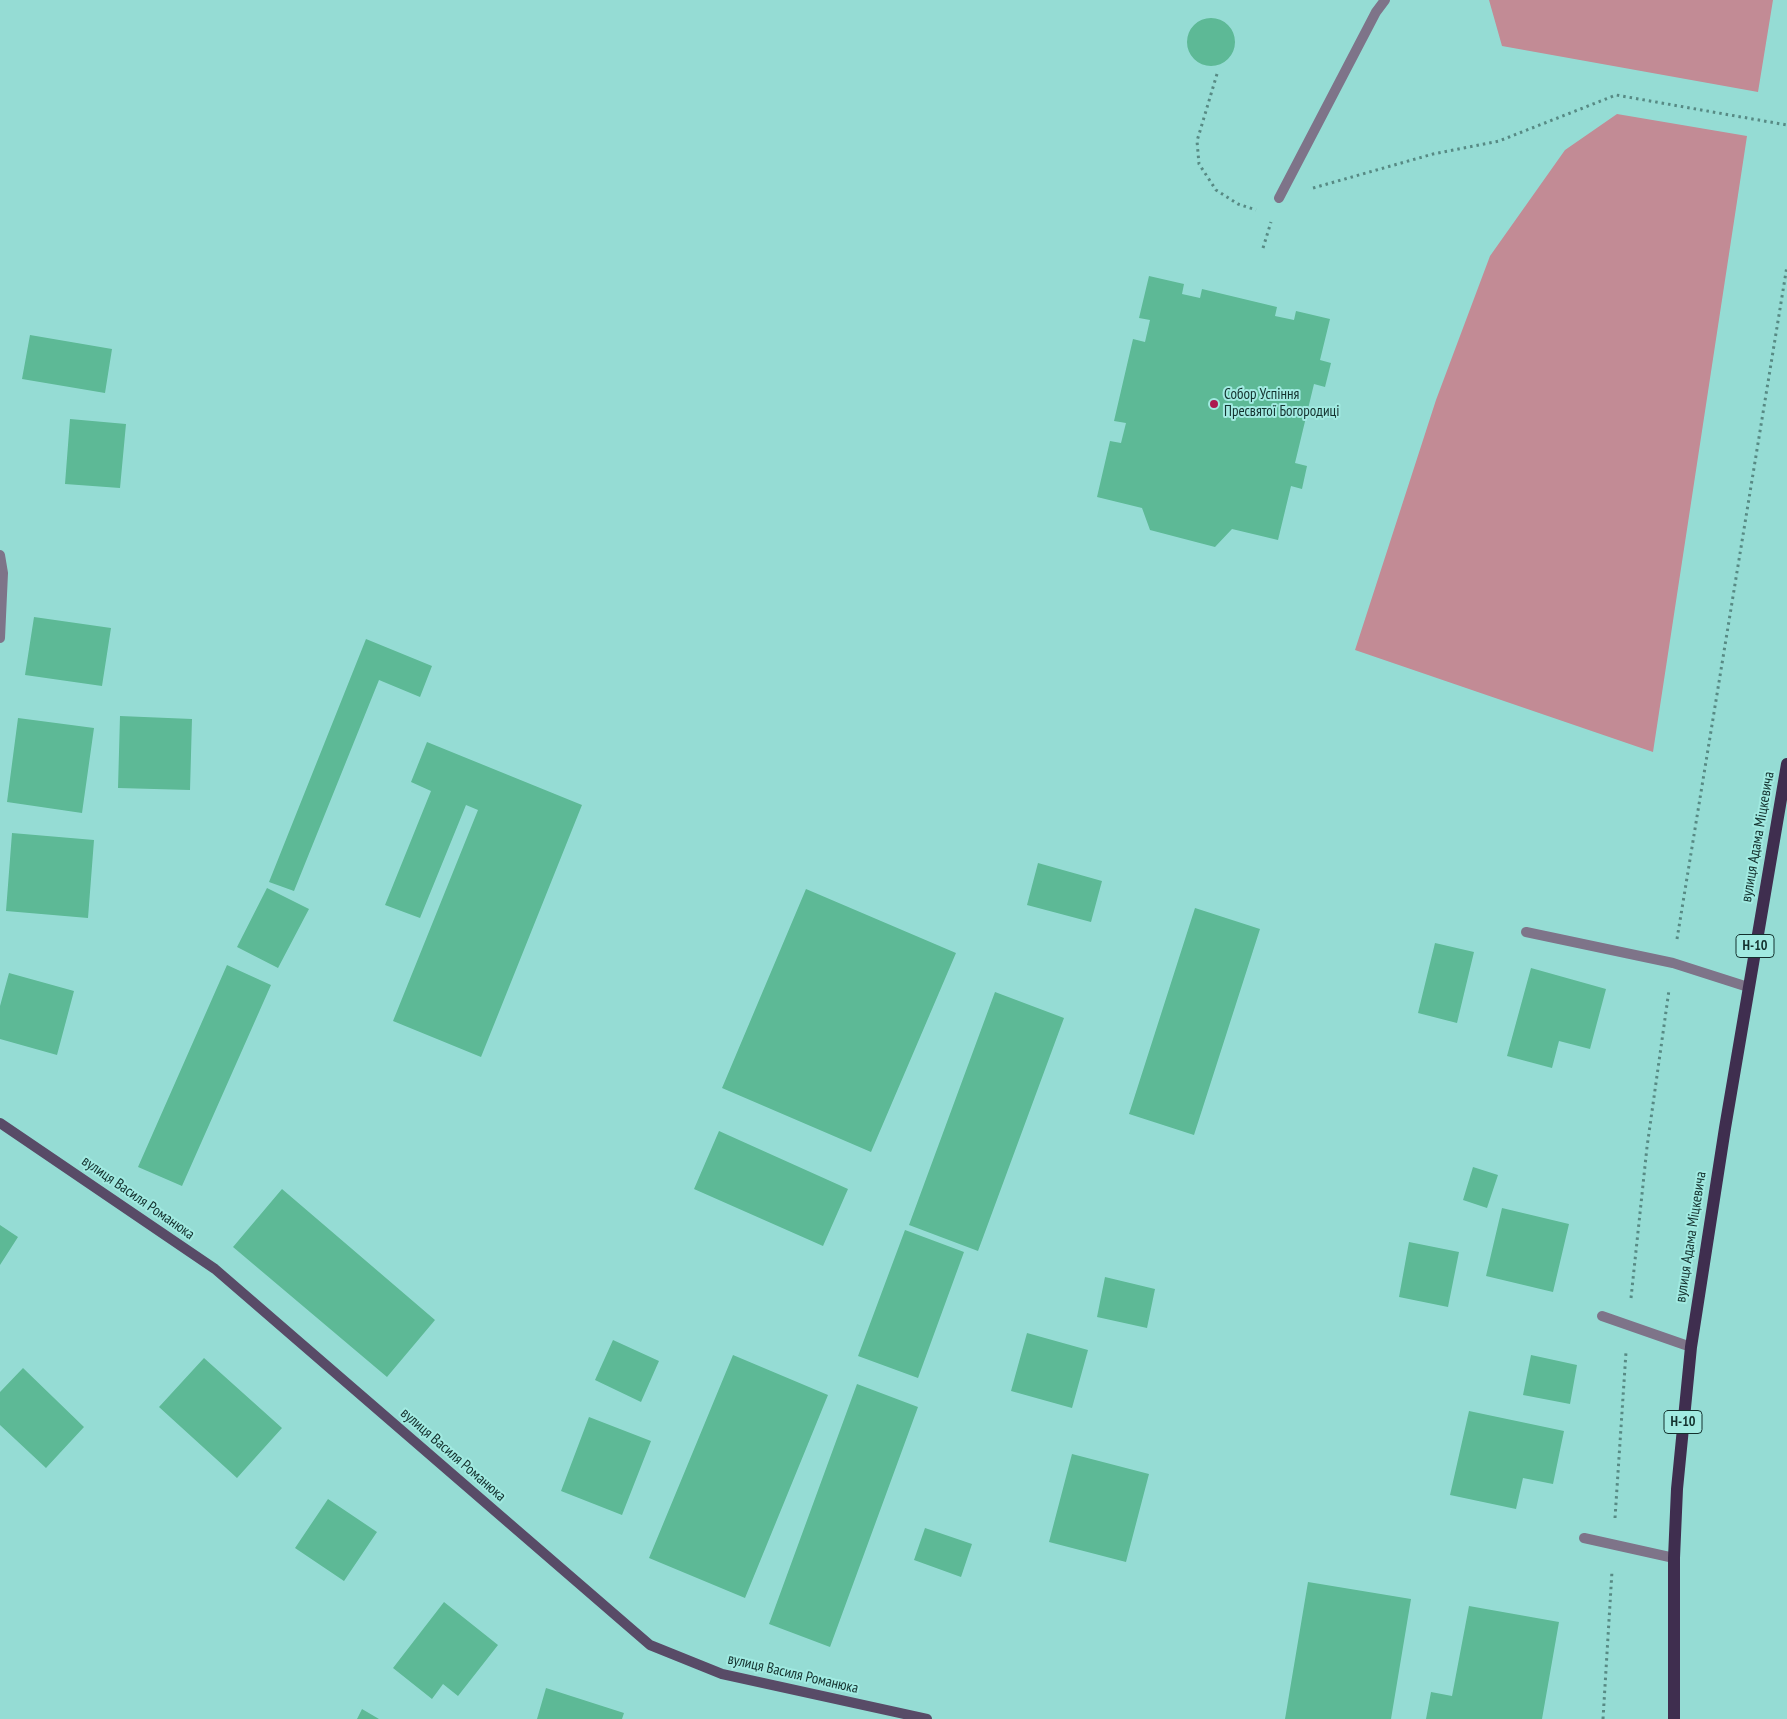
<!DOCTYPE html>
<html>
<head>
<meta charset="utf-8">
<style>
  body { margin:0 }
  canvas { display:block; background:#95dcd4 }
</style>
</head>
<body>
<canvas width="1787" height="1719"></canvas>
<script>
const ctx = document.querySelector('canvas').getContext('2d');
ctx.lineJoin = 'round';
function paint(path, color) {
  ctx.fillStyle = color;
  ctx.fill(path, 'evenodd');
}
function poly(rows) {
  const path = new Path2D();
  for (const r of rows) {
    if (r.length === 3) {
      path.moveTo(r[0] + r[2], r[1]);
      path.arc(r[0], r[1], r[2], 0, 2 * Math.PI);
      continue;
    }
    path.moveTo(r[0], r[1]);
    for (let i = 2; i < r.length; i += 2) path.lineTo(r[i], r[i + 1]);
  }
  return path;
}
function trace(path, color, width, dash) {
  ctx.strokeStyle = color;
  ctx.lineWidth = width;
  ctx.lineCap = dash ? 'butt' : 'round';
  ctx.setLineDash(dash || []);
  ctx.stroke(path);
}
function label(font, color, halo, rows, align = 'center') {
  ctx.font = font + ' "PT Sans Narrow",sans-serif';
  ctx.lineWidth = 4;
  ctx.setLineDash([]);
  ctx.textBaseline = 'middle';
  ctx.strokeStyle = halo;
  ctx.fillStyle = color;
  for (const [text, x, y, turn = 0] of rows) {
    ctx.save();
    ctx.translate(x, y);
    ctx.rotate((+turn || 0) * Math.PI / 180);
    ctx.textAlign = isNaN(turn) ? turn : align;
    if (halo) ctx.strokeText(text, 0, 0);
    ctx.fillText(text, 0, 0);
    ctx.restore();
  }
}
paint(poly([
  [1489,0,1773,0,1758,92,1502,46],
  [1617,114,1747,136,1653,752,1355,650,1436,400,1490,256,1565,150]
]), '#c28b95');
paint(poly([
  [1211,42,24],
  [1149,276,1184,284,1182,294,1200,298,1202,289,1277,307,1275,316,1294,320,1296,311,1330,319,1320,360,1331,363,1325,387,1314,384,1295,463,1307,466,1302,489,1291,486,1278,540,1232,529,1215,547,1150,530,1142,508,1097,497,1110,441,1121,443,1126,423,1114,421,1133,339,1145,342,1150,320,1139,318],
  [30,335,112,349,105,393,22,379],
  [70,419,126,424,120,488,65,484],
  [34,617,111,628,102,686,25,675],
  [366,639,432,666,420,697,379,680,294,891,269,882],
  [120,716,192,719,190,790,118,788],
  [18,718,94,728,82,813,7,802],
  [427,742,582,805,481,1057,393,1021,478,810,466,805,420,918,385,905,431,791,411,782],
  [12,833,94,840,88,918,6,911],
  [1038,863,1102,881,1091,922,1027,905],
  [267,888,309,909,278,968,237,947],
  [806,889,956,953,871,1152,722,1088],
  [1195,908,1260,929,1194,1135,1129,1114],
  [1435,943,1474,952,1457,1023,1418,1013],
  [227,965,271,985,182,1186,138,1167],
  [1531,968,1606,989,1590,1049,1559,1041,1552,1068,1507,1056],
  [9,973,74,991,57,1055,0,1039,0,1006],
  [995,992,1064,1018,978,1251,909,1225],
  [719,1131,848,1189,823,1246,694,1189],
  [1473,1167,1498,1175,1487,1208,1463,1200],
  [282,1189,435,1320,387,1377,233,1247],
  [1502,1208,1569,1224,1553,1292,1486,1276],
  [0,1225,18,1237,0,1265],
  [905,1230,964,1252,918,1378,858,1356],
  [1409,1242,1459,1252,1448,1307,1399,1297],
  [1105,1277,1155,1289,1147,1328,1097,1317],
  [1027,1333,1088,1350,1072,1408,1011,1391],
  [613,1340,659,1361,641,1402,595,1380],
  [733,1355,828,1395,745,1598,649,1558],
  [1531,1355,1577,1365,1570,1404,1523,1395],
  [204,1358,282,1428,237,1478,159,1407],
  [23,1368,84,1427,46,1468,0,1425,0,1392],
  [857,1384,918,1407,830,1647,769,1624],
  [1469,1411,1564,1431,1553,1484,1523,1478,1516,1509,1450,1495],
  [589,1417,651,1441,622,1515,561,1491],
  [1072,1454,1149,1474,1126,1562,1049,1542],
  [328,1499,377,1532,344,1581,295,1548],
  [925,1528,972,1544,961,1577,914,1560],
  [1308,1582,1411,1599,1391,1719,1285,1719],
  [444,1602,498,1645,458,1696,443,1684,432,1699,393,1668],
  [1469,1606,1559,1622,1542,1719,1426,1719,1431,1692,1452,1696],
  [546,1688,624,1713,622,1719,537,1719],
  [362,1709,379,1719,357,1719]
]), '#5db996');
trace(poly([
  [1217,74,1197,141,1199,164,1216,190,1238,204,1256,210],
  [1313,188,1433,154,1499,141,1616,95,1787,125],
  [1263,248,1271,222],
  [1677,939,1787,266],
  [1631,1298,1647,1147,1669,990],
  [1615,1518,1626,1352],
  [1603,1719,1612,1571]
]), '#578a84', 3, [2.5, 4]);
trace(poly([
  [1526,932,1673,963,1748,987],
  [1602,1316,1691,1347],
  [1584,1538,1674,1558]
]), '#7e7489', 10);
trace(poly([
  [1279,198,1376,12,1385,0],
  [0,555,3,573,0,638]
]), '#7e7489', 10);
trace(poly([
  [0,1123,215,1269,650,1645,722,1674,927,1719]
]), '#584b67', 10);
trace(poly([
  [1674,1719,1674,1558,1677,1489,1691,1347,1725,1128,1787,764]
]), '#3f2e4f', 12);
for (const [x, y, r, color] of [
  [1214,404,5,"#ac1a50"]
]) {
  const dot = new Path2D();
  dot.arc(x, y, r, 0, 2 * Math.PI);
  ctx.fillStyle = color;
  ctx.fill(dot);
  trace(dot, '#a1eae1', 2);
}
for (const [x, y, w] of [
  [1755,946,38],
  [1683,1422,38]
]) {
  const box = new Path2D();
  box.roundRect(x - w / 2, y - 11.5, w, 23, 4);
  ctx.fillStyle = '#a1eae1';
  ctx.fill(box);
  trace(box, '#13312e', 1);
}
label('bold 14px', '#13312e', null, [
  ["Н-10",1755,946],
  ["Н-10",1683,1422]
]);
label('15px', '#13312e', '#a1eae1', [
  ["Собор Успіння",1224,395],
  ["Пресвятої Богородиці",1224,412]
], 'left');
label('15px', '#13312e', '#a1eae1', [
  ["вулиця Адама Міцкевича",1758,837,-80],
  ["вулиця Василя Романюка",138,1198,35],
  ["вулиця Адама Міцкевича",1691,1237,-81],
  ["вулиця Василя Романюка",453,1455,41],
  ["вулиця Василя Романюка",793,1674,13]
]);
</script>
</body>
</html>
